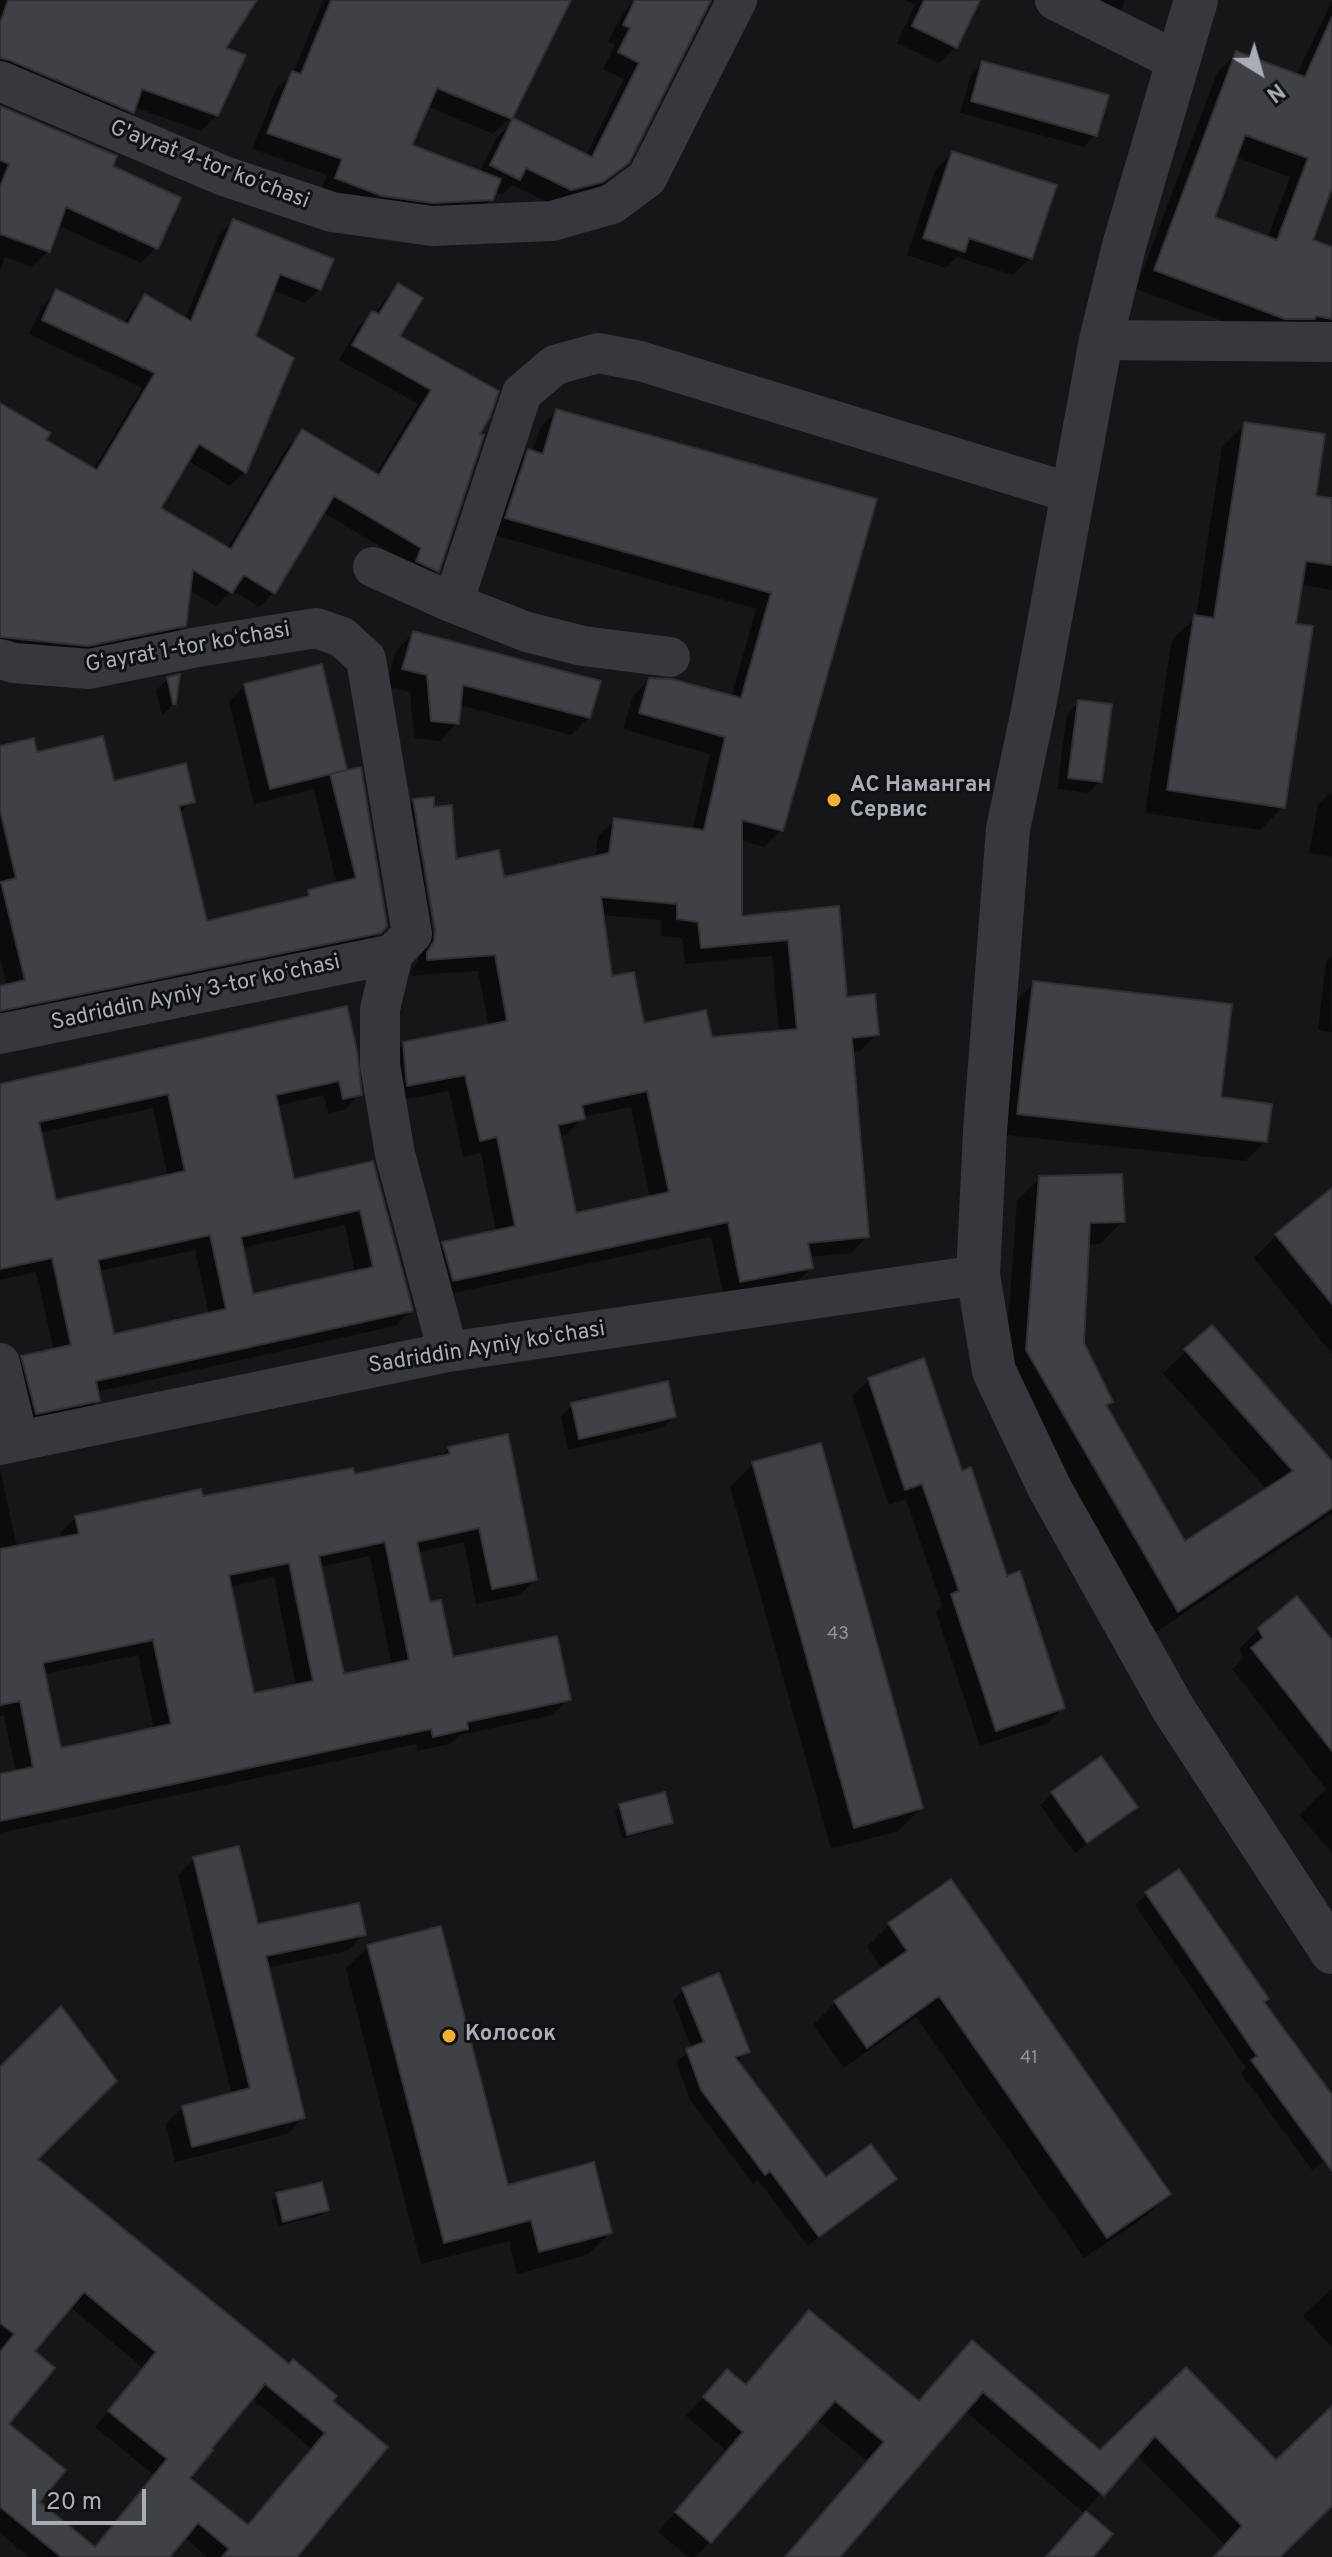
<!DOCTYPE html>
<html>
<head>
<meta charset="utf-8">
<style>
  body { margin:0 }
  #map { position:relative; width:1332px; height:2557px; overflow:hidden; background:#161618; font-family:Overpass,sans-serif }
  canvas { display:block }
  .north { position:absolute; left:1220px; top:32px; width:80px; height:80px; -webkit-text-stroke:6px #111113; paint-order:stroke; rotate:143deg; font-size:22px; font-weight:700; line-height:32px; text-align:center; color:#a8adb8 }
  .north::after { content:''; display:block; margin:auto; width:28px; height:36px; background:#a8adb8; clip-path:polygon(50% 0,100% 100%,50% 72%,0 100%) }
  .scale { position:absolute; left:32px; top:2489px; width:114px; height:36px; box-sizing:border-box; border:4px solid #a8adb8; border-top:0; padding-left:10px; font-size:24px; line-height:28px; white-space:nowrap; color:#a8adb8; -webkit-text-stroke:6px #111113; paint-order:stroke }
</style>
</head>
<body>
<div id="map">
<canvas width="1332" height="2557"></canvas>
<div class="north">N</div>
<div class="scale">20 m</div>
</div>
<script>
const ctx = document.querySelector('canvas').getContext('2d');
ctx.lineJoin = 'round';
function paint(path, color) {
  ctx.fillStyle = color;
  ctx.fill(path, 'evenodd');
}
function poly(rows) {
  const path = new Path2D();
  for (const r of rows) {
    path.moveTo(r[0], r[1]);
    for (let i = 2; i < r.length; i += 2) path.lineTo(r[i], r[i + 1]);
  }
  return path;
}
function trace(path, color, width, dash) {
  ctx.strokeStyle = color;
  ctx.lineWidth = width;
  ctx.lineCap = dash ? 'butt' : 'round';
  ctx.setLineDash(dash || []);
  ctx.stroke(path);
}
function label(font, color, halo, rows, align = 'center') {
  ctx.font = font + ' Overpass,sans-serif';
  ctx.lineWidth = 6;
  ctx.setLineDash([]);
  ctx.textBaseline = 'middle';
  ctx.strokeStyle = halo;
  ctx.fillStyle = color;
  for (const [text, x, y, turn = 0] of rows) {
    ctx.save();
    ctx.translate(x, y);
    ctx.rotate((+turn || 0) * Math.PI / 180);
    ctx.textAlign = isNaN(turn) ? turn : align;
    if (halo) ctx.strokeText(text, 0, 0);
    ctx.fillText(text, 0, 0);
    ctx.restore();
  }
}
paint(poly([
  [0,0,254,0,223,49,217,115,201,131,134,107,116,127,0,78],
  [323,0,564,0,510,118,493,134,427,106,409,146,479,173,497,137,514,120,586,156,624,79,603,69,615,45,608,42,623,12,635,0,709,0,627,162,610,179,584,198,553,205,512,185,501,195,494,191,491,199,474,216,320,195,327,175,252,149,276,90,293,73],
  [905,0,978,0,956,47,939,63,897,43,915,5],
  [1058,0,1125,0,1122,8,1106,24],
  [1332,1,1332,183,1310,241,1332,249,1332,332,1265,337,1136,289,1217,73,1236,54,1296,76],
  [1235,157,1290,177,1267,239,1212,218],
  [983,63,1095,135,1084,147,960,113,971,75],
  [0,108,111,167,156,247,141,263,57,225,48,251,32,267,5,257,0,271],
  [952,153,1030,258,1013,275,957,257,945,268,907,255,935,170],
  [233,221,320,289,305,303,272,290,254,336,245,472,230,486,187,460,158,509,227,549,288,446,302,432,375,475,418,404,339,360,358,327,373,313,375,314,384,300,398,285,398,337,477,435,437,570,423,585,408,563,322,512,274,592,259,607,232,590,216,606,189,590,184,625,170,640,72,659,0,653,0,408,43,441,93,470,142,388,29,334,42,306,57,292,123,324,131,311,146,296,185,320,219,235],
  [556,411,875,500,781,830,764,847,740,840,740,918,837,908,846,999,877,1034,860,1051,851,1052,867,1237,851,1253,809,1257,811,1268,794,1285,724,1297,711,1237,436,1297,427,1260,443,1243,496,1232,481,1153,463,1157,449,1091,391,1102,387,1060,404,1043,489,1027,478,971,411,976,411,970,418,960,419,948,397,818,414,801,432,809,454,861,502,880,595,858,598,837,615,820,692,831,710,754,623,729,633,696,649,680,731,698,756,609,490,534,511,468,528,452,532,453,540,428],
  [415,822,419,822,438,940,434,940],
  [601,915,661,920,661,936,682,938,685,964,772,956,779,1032,710,1039,642,1025,611,978],
  [631,1107,650,1198,575,1215,558,1137,566,1135,583,1117],
  [1245,424,1314,498,1332,500,1332,590,1300,585,1294,625,1283,807,1260,830,1145,813,1172,640,1196,617,1222,447],
  [413,633,589,717,571,735,459,705,457,723,440,741,414,738,410,692,386,686,396,651],
  [168,679,174,703,162,715,156,690],
  [245,685,345,769,341,774,385,926,363,948,0,1022,0,988,7,986,0,959,0,749,36,754,112,783,192,801,179,814,206,924,299,901,309,892,337,885,314,789,254,804,229,702],
  [1079,702,1100,781,1089,793,1057,789,1067,714],
  [1330,793,1332,794,1332,857,1309,853,1318,805],
  [1332,956,1331,1023,1332,1032,1318,1030,1326,961],
  [1033,984,1219,1099,1266,1141,1245,1161,998,1134,1013,1004],
  [346,1009,360,1094,344,1110,328,1113,324,1095,276,1106,292,1181,372,1164,411,1310,395,1326,96,1392,98,1400,82,1416,20,1429,7,1373,22,1358,54,1351,36,1272,0,1280,0,1086],
  [153,1108,168,1177,55,1203,39,1133],
  [345,1225,355,1273,252,1296,241,1248],
  [195,1250,209,1315,113,1336,99,1271],
  [1040,1178,1122,1222,1100,1244,1087,1245,1082,1343,1111,1401,1105,1407,1184,1544,1267,1490,1163,1373,1186,1351,1332,1464,1332,1513,1155,1633,1004,1373,1017,1201],
  [1332,1191,1332,1354,1254,1258,1277,1235],
  [869,1380,961,1473,1063,1707,1046,1724,980,1746,936,1612,942,1606,906,1499,889,1505,852,1396],
  [572,1405,674,1417,662,1428,568,1450,561,1417],
  [449,1448,535,1579,520,1595,476,1604,464,1542,417,1553,428,1604,452,1660,568,1699,553,1715,460,1735,450,1744,417,1751,416,1744,0,1833,0,1776,16,1773,4,1716,0,1716,0,1469,17,1547,61,1539,60,1533,76,1517,353,1477,439,1458],
  [370,1556,392,1666,342,1676,320,1567],
  [274,1577,296,1686,253,1695,230,1587],
  [138,1655,154,1730,59,1750,43,1674],
  [753,1464,921,1808,898,1831,831,1849,730,1487],
  [1259,1629,1332,1644,1332,1853,1299,1815,1326,1789,1232,1669,1244,1658,1239,1649],
  [1100,1759,1135,1807,1123,1818,1075,1853,1040,1805,1052,1794],
  [620,1806,671,1822,665,1827,622,1839,615,1811],
  [194,1859,256,1926,363,1935,347,1951,266,1968,303,2118,287,2134,175,2162,166,2124,183,2107,232,2095,178,1875],
  [1147,1894,1262,2003,1332,2098,1332,2155,1312,2170,1241,2073,1246,2068,1135,1905],
  [889,1925,1168,2194,1146,2216,1084,2258,916,2017,844,2068,813,2025,835,2003,883,1970,867,1947],
  [368,1947,506,2187,610,2233,587,2255,517,2274,509,2241,421,2264,346,1969],
  [683,1990,748,2051,737,2062,825,2180,895,2179,808,2246,758,2180,753,2184,691,2101,676,2062,692,2049,673,2001],
  [0,2070,35,2160,386,2447,294,2557,207,2557,184,2537,167,2557,29,2557,0,2533],
  [69,2306,143,2368,95,2427,154,2475,94,2548,37,2502,7,2424,32,2351],
  [251,2398,312,2449,247,2527,188,2479],
  [277,2195,327,2210,321,2215,278,2226,272,2200],
  [1332,2288,1332,2348,1303,2316],
  [809,2313,918,2403,954,2361,1100,2453,1186,2370,1276,2463,1332,2409,1332,2504,1278,2557,1215,2557,1225,2545,1136,2454,1084,2512,1110,2534,1090,2557,1046,2557,1085,2514,964,2410,837,2557,785,2557,867,2461,816,2419,710,2542,695,2557,688,2557,658,2532,726,2451,686,2416,727,2372,745,2387]
]), '#0007');
const building = poly([
  [8,0,257,0,226,48,246,55,218,116,142,89,134,113,9,60,0,58,0,23,8,0],
  [331,0,571,0,512,119,437,88,412,145,501,179,493,200,433,203,382,196,335,178,342,159,267,133,292,71,301,74,331,0],
  [635,0,711,0,629,163,603,182,571,190,526,168,520,180,490,165,513,118,592,157,639,63,618,52,630,28,623,25,635,0],
  [924,0,980,0,957,48,912,26,924,0],
  [1332,17,1332,188,1313,240,1332,247,1332,319,1316,316,1315,319,1285,319,1154,270,1236,51,1305,77,1332,17],
  [1245,135,1308,158,1277,240,1215,217,1245,135],
  [982,61,1109,95,1097,136,971,101,982,61],
  [0,106,117,156,113,166,181,198,158,249,66,207,50,252,0,234,0,187,9,164,0,160,0,106],
  [952,151,1057,185,1032,259,969,238,965,252,923,238,952,151],
  [233,219,334,259,321,290,280,274,256,336,294,358,246,473,199,444,161,508,231,549,302,429,379,475,431,390,352,345,372,311,379,314,398,283,423,298,400,336,499,391,490,417,480,434,484,435,439,572,416,561,421,548,334,496,275,594,244,575,232,593,193,570,186,626,88,646,0,637,0,403,51,433,46,440,97,470,155,373,42,320,56,289,128,324,145,294,191,321,233,219],
  [556,409,877,499,783,831,742,820,742,916,839,906,847,997,875,994,879,1035,852,1038,869,1237,808,1243,813,1268,740,1282,728,1222,453,1281,442,1242,515,1226,497,1137,480,1141,465,1075,407,1086,403,1042,507,1021,495,955,427,960,427,952,434,941,435,930,413,799,434,797,434,807,452,805,456,859,499,850,504,877,609,853,614,818,704,830,725,737,639,713,649,678,672,679,741,698,771,593,505,518,528,449,543,454,556,409],
  [601,897,677,904,677,919,698,922,701,948,788,940,797,1029,712,1037,706,1010,644,1023,634,972,612,976,601,897],
  [647,1091,669,1192,576,1213,558,1125,585,1119,582,1105,647,1091],
  [1244,422,1325,434,1316,496,1332,498,1332,565,1306,561,1296,624,1313,626,1285,808,1167,790,1194,615,1214,618,1244,422],
  [413,631,601,681,590,718,463,685,459,724,431,721,427,675,402,669,413,631],
  [322,664,347,770,270,789,244,684,322,664],
  [180,674,176,704,173,704,167,677,180,674],
  [1078,700,1112,704,1102,782,1068,778,1078,700],
  [103,736,114,781,186,763,195,802,179,806,207,921,309,896,308,890,356,878,330,774,361,767,387,926,381,933,0,1011,0,986,25,980,1,882,16,878,0,810,0,746,34,738,37,752,103,736],
  [1033,981,1232,1004,1221,1097,1272,1104,1267,1142,1017,1114,1033,981],
  [347,1006,357,1051,362,1095,343,1099,339,1081,276,1095,294,1179,373,1161,413,1311,96,1381,100,1401,36,1414,21,1356,71,1345,52,1258,0,1269,0,1084,347,1006],
  [168,1094,185,1171,56,1200,39,1122,168,1094],
  [360,1210,373,1267,253,1294,241,1237,360,1210],
  [210,1235,226,1309,114,1334,98,1260,210,1235],
  [1122,1174,1125,1222,1090,1223,1084,1343,1113,1402,1106,1405,1185,1541,1293,1471,1184,1349,1212,1325,1332,1461,1332,1508,1178,1612,1026,1350,1039,1176,1122,1174],
  [1332,1188,1332,1304,1275,1234,1332,1188],
  [924,1358,962,1471,971,1467,1007,1576,1020,1571,1065,1708,996,1731,951,1594,959,1591,922,1484,905,1490,868,1378,924,1358],
  [668,1381,676,1417,579,1439,571,1403,668,1381],
  [508,1434,537,1580,492,1589,479,1528,417,1542,430,1602,441,1600,453,1657,557,1636,571,1700,467,1722,468,1729,433,1737,431,1729,0,1821,0,1774,33,1767,20,1701,0,1705,0,1549,79,1534,75,1516,201,1489,203,1496,353,1468,355,1474,450,1454,448,1447,508,1434],
  [385,1542,409,1660,344,1674,319,1556,385,1542],
  [289,1563,313,1681,254,1693,229,1575,289,1563],
  [153,1640,171,1724,61,1748,43,1663,153,1640],
  [821,1443,923,1808,854,1828,752,1462,821,1443],
  [1297,1596,1332,1640,1332,1751,1251,1648,1263,1638,1258,1628,1297,1596],
  [1101,1756,1138,1807,1087,1843,1051,1792,1101,1756],
  [665,1792,673,1823,627,1835,619,1804,665,1792],
  [239,1846,258,1924,359,1903,366,1935,266,1956,305,2118,192,2147,182,2106,250,2088,193,1857,239,1846],
  [1179,1869,1269,1999,1264,2002,1332,2095,1332,2171,1251,2060,1257,2056,1145,1892,1179,1869],
  [951,1879,1171,2194,1107,2238,939,1996,867,2048,834,2001,907,1951,888,1923,951,1879],
  [441,1926,508,2185,594,2162,612,2233,539,2252,531,2220,444,2243,367,1945,441,1926],
  [719,1973,750,2052,735,2057,826,2177,871,2144,897,2179,819,2237,770,2171,765,2175,701,2090,686,2049,704,2042,682,1988,719,1973],
  [61,2006,117,2081,38,2159,289,2364,293,2359,337,2396,333,2401,388,2447,297,2557,222,2557,229,2549,198,2523,170,2557,61,2557,0,2507,0,2352,14,2334,0,2323,0,2067,61,2006],
  [84,2292,156,2352,108,2411,167,2459,95,2547,40,2502,66,2470,9,2424,55,2368,35,2351,84,2292],
  [265,2384,325,2433,248,2525,190,2478,213,2450,212,2448,265,2384],
  [322,2182,329,2210,283,2222,276,2193,322,2182],
  [809,2310,919,2401,972,2340,1100,2450,1186,2367,1276,2460,1332,2406,1332,2506,1280,2557,1214,2557,1242,2526,1155,2436,1104,2496,983,2392,840,2557,785,2557,884,2442,835,2401,711,2543,675,2512,743,2432,703,2397,727,2369,746,2385,809,2310],
  [1086,2511,1113,2534,1093,2557,1046,2557,1086,2511]
]);
paint(building, '#404145');
trace(building, '#303034', 2);
trace(poly([
  [1055,0,1179,62],
  [0,81,224,176,332,212,432,226,552,221,612,204,647,178,737,0],
  [1101,340,1332,342],
  [373,567,453,603,522,393,555,365,598,353,640,361,1074,494],
  [453,603,527,632,583,646,670,657],
  [0,659,14,663,89,669,198,647,316,628,342,637,366,659,412,934,393,954,380,1009,380,1065,395,1154,448,1352],
  [0,1034,393,954],
  [0,1363,18,1439],
  [0,1445,448,1352,978,1275]
]), '#37383d', 40);
trace(poly([
  [1196,0,1124,246,1101,340,1033,711,1008,829,985,1131,978,1275,994,1371,1050,1489,1174,1710,1332,1952]
]), '#37383d', 44);
for (const [x, y, r, color] of [
  [834,800,8,"#f2b134"],
  [449,2036,8,"#f2b134"]
]) {
  const dot = new Path2D();
  dot.arc(x, y, r, 0, 2 * Math.PI);
  ctx.fillStyle = color;
  ctx.fill(dot);
  trace(dot, '#111113', 3);
}
label('18px', '#8e929b', null, [
  ["43",838,1635],
  ["41",1029,2059]
]);
label('22px', '#a8adb8', '#111113', [
  ["G'ayrat 4-tor koʻchasi",209,166,21],
  ["Gʻayrat 1-tor koʻchasi",188,649,-10],
  ["Sadriddin Ayniy 3-tor koʻchasi",196,994,-12],
  ["Sadriddin Ayniy koʻchasi",487,1349,-9]
]);
label('bold 22px', '#a8adb8', '#111113', [
  ["АС Наманган",850,787],
  ["Сервис",850,812],
  ["Колосок",465,2036]
], 'left');
</script>
</body>
</html>
